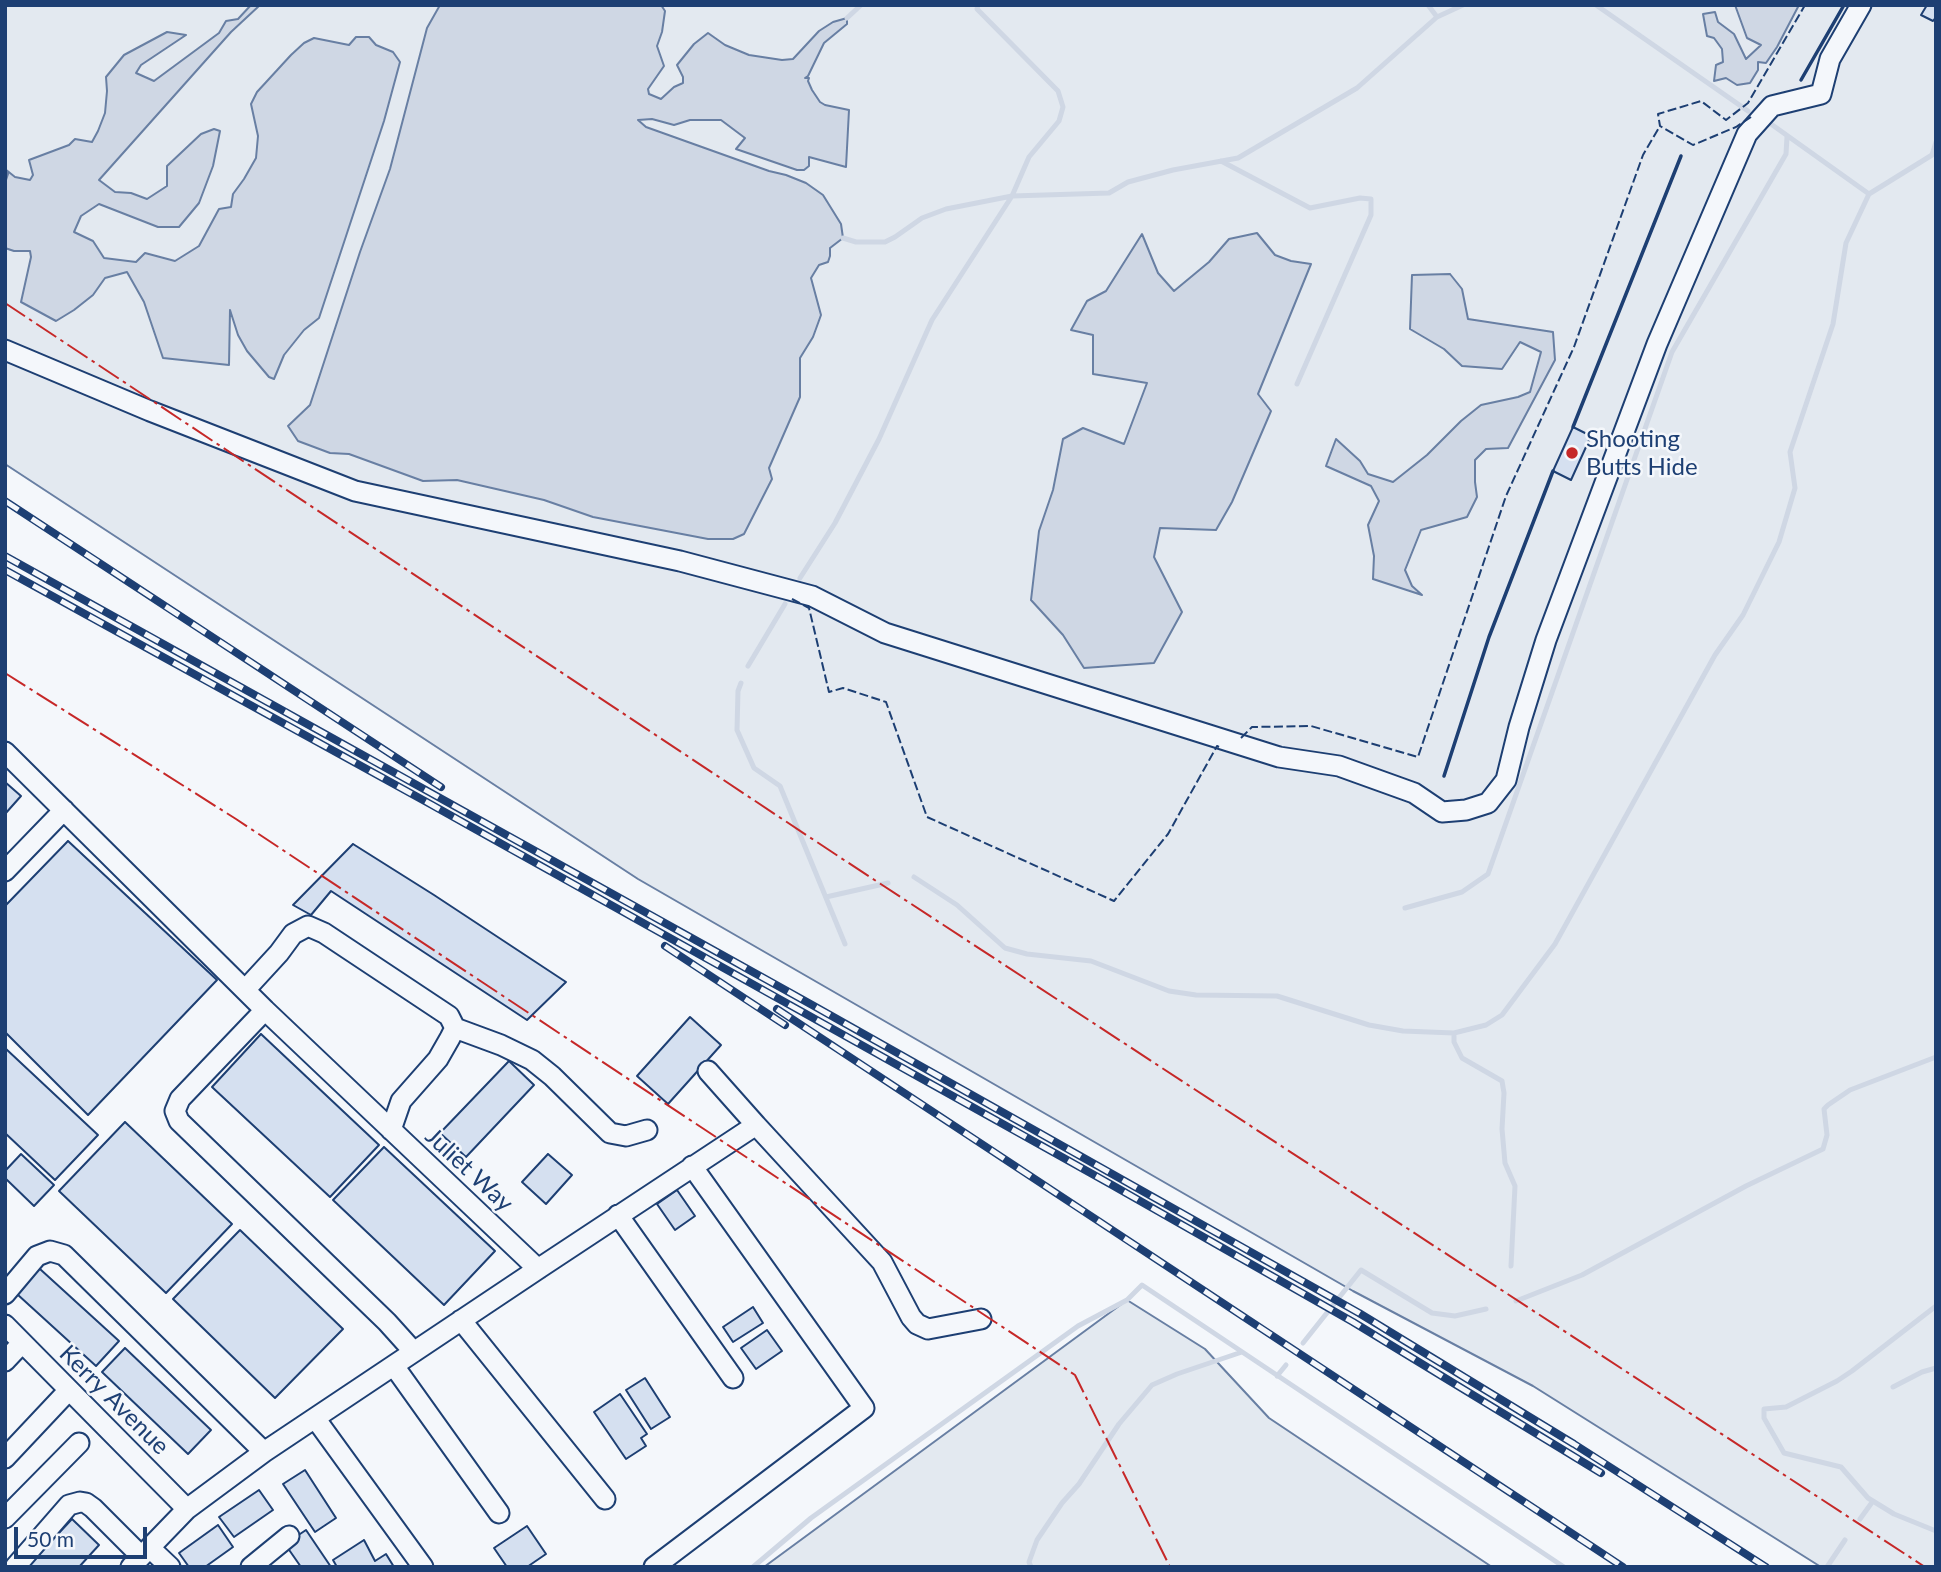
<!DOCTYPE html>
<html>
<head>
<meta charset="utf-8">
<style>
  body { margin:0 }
  #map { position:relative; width:1941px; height:1572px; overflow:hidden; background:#f4f7fb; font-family:Lato,sans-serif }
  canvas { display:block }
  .frame { position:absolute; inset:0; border:7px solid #1d3f73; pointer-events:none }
  .scale { position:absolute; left:14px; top:1527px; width:133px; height:32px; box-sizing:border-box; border:4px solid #1d3f73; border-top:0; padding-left:9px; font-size:21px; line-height:24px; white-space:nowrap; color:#1d3f73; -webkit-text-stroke:5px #f4f7fb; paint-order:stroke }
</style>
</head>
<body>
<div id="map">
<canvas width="1941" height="1572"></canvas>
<div class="frame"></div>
<div class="scale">50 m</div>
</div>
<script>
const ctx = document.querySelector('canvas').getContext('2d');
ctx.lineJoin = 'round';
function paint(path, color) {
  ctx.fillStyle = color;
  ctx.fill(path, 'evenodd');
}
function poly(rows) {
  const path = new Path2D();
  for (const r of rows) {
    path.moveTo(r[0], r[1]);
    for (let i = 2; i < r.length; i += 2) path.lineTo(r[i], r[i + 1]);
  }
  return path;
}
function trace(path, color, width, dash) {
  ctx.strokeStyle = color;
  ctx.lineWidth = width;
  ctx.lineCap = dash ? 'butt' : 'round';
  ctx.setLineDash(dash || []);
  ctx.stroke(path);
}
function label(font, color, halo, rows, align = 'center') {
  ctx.font = font + ' Lato,sans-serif';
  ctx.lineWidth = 5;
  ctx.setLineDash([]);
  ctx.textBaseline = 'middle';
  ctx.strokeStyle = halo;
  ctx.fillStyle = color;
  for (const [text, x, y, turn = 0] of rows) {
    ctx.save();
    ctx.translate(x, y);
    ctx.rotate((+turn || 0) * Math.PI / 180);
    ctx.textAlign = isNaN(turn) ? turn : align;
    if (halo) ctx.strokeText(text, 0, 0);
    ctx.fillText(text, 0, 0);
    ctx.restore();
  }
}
const green = poly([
  [5,5,1936,5,1936,1567,1821,1567,1533,1386,1353,1291,638,879,5,464,5,5],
  [1127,1300,1205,1349,1269,1418,1492,1567,764,1567,1127,1300]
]);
paint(green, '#e3e9f0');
trace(green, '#687fa3', 2);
const water = poly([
  [251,5,260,5,231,32,99,180,115,192,131,193,147,199,167,186,167,166,201,134,214,129,220,131,213,166,199,203,179,227,158,227,99,204,81,216,74,232,93,241,104,258,136,262,145,253,175,261,199,246,219,209,231,207,233,194,244,179,256,158,258,136,251,104,257,92,291,55,304,43,314,38,349,45,356,37,369,37,376,45,393,52,400,62,384,121,319,318,304,330,284,355,274,379,269,377,247,351,238,335,230,310,229,365,163,358,144,302,127,272,105,278,93,295,74,310,56,321,21,302,31,257,30,251,14,251,5,248,5,183,8,174,5,169,15,177,30,180,33,175,29,160,69,145,75,139,92,142,98,131,105,113,107,91,106,77,124,55,167,32,186,35,141,65,136,73,154,81,219,33,226,21,238,19,251,5],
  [440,5,661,5,665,11,662,32,657,46,664,66,648,89,649,94,661,99,674,87,683,83,683,77,677,65,694,44,708,33,725,45,749,55,782,60,793,59,819,31,833,22,847,18,847,24,824,43,808,76,805,78,809,78,808,81,812,90,820,102,825,105,849,110,846,167,809,157,809,166,804,170,797,170,736,149,745,138,721,120,690,120,674,125,652,119,638,120,646,127,769,171,786,175,806,183,823,195,841,224,843,238,830,248,830,256,828,262,819,265,811,278,821,315,813,337,800,358,800,397,769,468,772,479,744,534,733,539,708,539,593,517,544,500,457,480,423,481,349,454,330,453,298,441,288,426,310,405,360,252,390,169,427,28,440,5],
  [1735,5,1799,5,1777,47,1766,63,1758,62,1758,70,1750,83,1737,85,1726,78,1714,81,1716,65,1723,62,1722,49,1714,38,1707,36,1703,14,1715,12,1718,22,1734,34,1746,59,1761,45,1747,38,1735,5],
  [1257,233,1275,255,1291,261,1311,264,1258,394,1271,411,1232,502,1216,530,1160,528,1154,557,1182,612,1154,663,1084,668,1063,635,1031,600,1039,531,1053,490,1063,439,1083,428,1124,444,1147,383,1093,374,1093,335,1071,330,1087,301,1106,291,1142,234,1158,273,1174,291,1209,262,1229,239,1257,233],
  [1450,274,1462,289,1468,319,1553,332,1555,360,1508,448,1486,449,1475,460,1475,482,1477,497,1467,517,1421,530,1405,570,1412,586,1422,595,1373,579,1374,556,1368,525,1379,501,1371,486,1326,466,1336,439,1360,461,1368,474,1393,482,1427,455,1461,421,1481,405,1518,397,1530,392,1541,352,1520,342,1502,369,1462,366,1444,349,1410,329,1412,275,1450,274]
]);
paint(water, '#cfd7e4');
trace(water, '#687fa3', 2);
trace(poly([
  [1428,5,1437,17],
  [1596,5,1748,111],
  [847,18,861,5],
  [1771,124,1869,194],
  [1221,161,1310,208,1360,198,1371,199,1371,215,1297,384],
  [843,238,856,242,885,242,895,237,922,218,946,209,1012,196,1109,193,1128,182,1173,170,1238,158,1357,88,1437,17,1463,5],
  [800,578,835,523,879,439,932,320,1012,196,1029,157,1059,121,1063,107,1058,91,977,9,978,5],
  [748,666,785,604],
  [741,683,738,691,737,730,754,768,780,786,845,944],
  [914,877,957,905,1005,948,1027,954,1091,961,1169,991,1196,995,1277,996,1369,1025,1403,1031,1454,1033,1486,1025,1502,1015,1555,944,1715,655,1743,615,1779,542,1795,488,1790,452,1833,324,1846,243,1869,194,1932,155,1936,142],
  [826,897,888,883],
  [1405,908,1462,892,1488,874,1672,352,1786,154,1787,137],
  [1454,1033,1454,1042,1462,1058,1502,1081,1504,1093,1502,1129,1505,1163,1515,1186,1511,1266],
  [1516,1301,1582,1275,1746,1186,1823,1149,1827,1135,1824,1109,1828,1105,1850,1090,1936,1057],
  [1936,1306,1852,1371,1837,1381,1786,1407,1764,1409,1764,1418,1784,1453,1841,1467,1868,1498,1894,1514,1936,1531],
  [1303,1343,1361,1270,1432,1313,1455,1316,1486,1309],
  [1277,1376,1286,1365],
  [1893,1387,1922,1372,1936,1368],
  [1860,1519,1873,1501],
  [753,1567,811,1518,1078,1326,1127,1300,1142,1285,1564,1567],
  [1031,1567,1029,1562,1037,1540,1062,1503,1079,1484,1119,1424,1152,1385,1177,1374,1242,1352],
  [1827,1567,1845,1540]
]), '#cfd7e4', 5);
const building = poly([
  [1927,5,1936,5,1936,17,1933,21,1921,15,1927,5],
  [1573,427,1591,436,1571,480,1553,471,1573,427],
  [5,782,21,796,5,814,5,782],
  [68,841,217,980,88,1115,5,1032,5,906,68,841],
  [353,844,434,895,566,982,527,1020,331,891,311,915,293,905,353,844],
  [690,1017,721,1045,668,1104,637,1076,690,1017],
  [261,1034,379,1145,330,1197,212,1087,261,1034],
  [5,1048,98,1135,55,1180,5,1133,5,1048],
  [509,1061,534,1085,466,1157,440,1133,509,1061],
  [125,1122,232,1224,166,1293,59,1191,125,1122],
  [384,1147,495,1251,444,1305,333,1200,384,1147],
  [21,1154,54,1185,34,1206,5,1178,5,1171,21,1154],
  [548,1154,572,1175,546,1204,522,1182,548,1154],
  [677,1190,695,1216,675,1230,657,1204,677,1190],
  [240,1230,343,1329,275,1398,173,1299,240,1230],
  [29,1259,119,1341,96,1366,6,1284,29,1259],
  [753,1307,763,1323,733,1342,723,1327,753,1307],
  [767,1330,782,1351,756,1369,741,1348,767,1330],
  [125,1348,211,1430,188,1454,102,1372,125,1348],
  [645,1378,670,1417,651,1429,626,1390,645,1378],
  [620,1394,647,1434,641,1438,646,1446,626,1459,594,1412,620,1394],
  [305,1470,336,1518,315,1532,283,1484,305,1470],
  [259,1490,273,1510,234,1537,219,1517,259,1490],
  [72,1519,99,1545,79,1567,27,1567,72,1519],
  [218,1525,233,1547,205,1567,189,1567,179,1553,218,1525],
  [527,1526,546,1554,527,1567,507,1567,494,1548,527,1526],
  [306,1530,331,1567,301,1567,285,1544,306,1530],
  [364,1540,375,1561,386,1554,394,1567,337,1567,333,1560,364,1540]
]);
paint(building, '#d5e0f0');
trace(building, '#1d3f73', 2);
const minor = poly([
  [5,350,150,411,355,491,680,561,812,596,885,633,1279,757,1339,766,1414,793,1442,812,1466,810,1488,803,1506,780,1519,727,1546,640,1657,344,1747,134,1772,106,1821,94,1830,59,1861,5],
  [5,752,265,1010,538,1269,264,1452,187,1509,131,1567],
  [5,871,64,810],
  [245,990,279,953,293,934,308,926,324,933,449,1016,455,1028,450,1038,438,1059,401,1101,391,1130],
  [265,1010,180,1099,175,1111,179,1121,387,1322,414,1352],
  [455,1028,501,1045,532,1060,552,1076,610,1133,626,1136,647,1130],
  [756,1125,882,1262,911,1317,917,1324,928,1329,981,1319],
  [618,1215,733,1378],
  [538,1269,756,1125,708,1071],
  [5,1294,37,1256,50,1251,64,1255,264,1452],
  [461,1320,605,1499],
  [5,1325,187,1509],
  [5,1361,22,1343],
  [394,1366,499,1513],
  [315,1418,423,1567],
  [5,1458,69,1390],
  [5,1518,79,1443],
  [150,1548,170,1567],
  [15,1567,69,1505,80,1502,86,1503,93,1508,141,1556],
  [251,1567,289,1536],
  [654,1567,864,1408,692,1166]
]);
trace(minor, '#1d3f73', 23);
trace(minor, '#f4f7fb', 19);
const rail = poly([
  [5,501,441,787],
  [5,556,814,1006,1359,1313,1574,1444,1766,1567],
  [5,570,432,805,1112,1185,1353,1322,1601,1473],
  [665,946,785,1025],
  [777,1009,1623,1567]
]);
trace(rail, '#1d3f73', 8);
trace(rail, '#f4f7fb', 5, [16]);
trace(poly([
  [1751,117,1736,127,1693,145,1660,126,1658,114,1701,101,1726,120,1748,103,1805,5],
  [792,599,809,608,829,692,843,688,886,702,927,817,1114,901,1168,834,1217,746,1219,747],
  [1241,738,1252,727,1311,726,1418,757,1506,496,1574,347,1643,155,1660,126]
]), '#1d3f73', 2, [9, 3.5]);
trace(poly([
  [1801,80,1844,5],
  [1573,427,1681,156],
  [1444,776,1489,637,1553,471]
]), '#1d3f73', 3.5);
trace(poly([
  [5,303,841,858,1925,1567],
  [5,673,236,819,1075,1375,1170,1567]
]), '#c62828', 2, [24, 5, 3.5, 5]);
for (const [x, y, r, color] of [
  [1572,453,7,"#c62828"]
]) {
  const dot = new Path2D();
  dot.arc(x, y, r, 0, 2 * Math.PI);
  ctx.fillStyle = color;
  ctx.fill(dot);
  trace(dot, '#f4f7fb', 2.5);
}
label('24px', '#1d3f73', '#f4f7fb', [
  ["Shooting",1586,439],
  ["Butts Hide",1586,467]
], 'left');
label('24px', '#1d3f73', '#f4f7fb', [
  ["Juliet Way",469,1170,43],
  ["Kerry Avenue",114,1400,45]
]);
</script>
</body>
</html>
